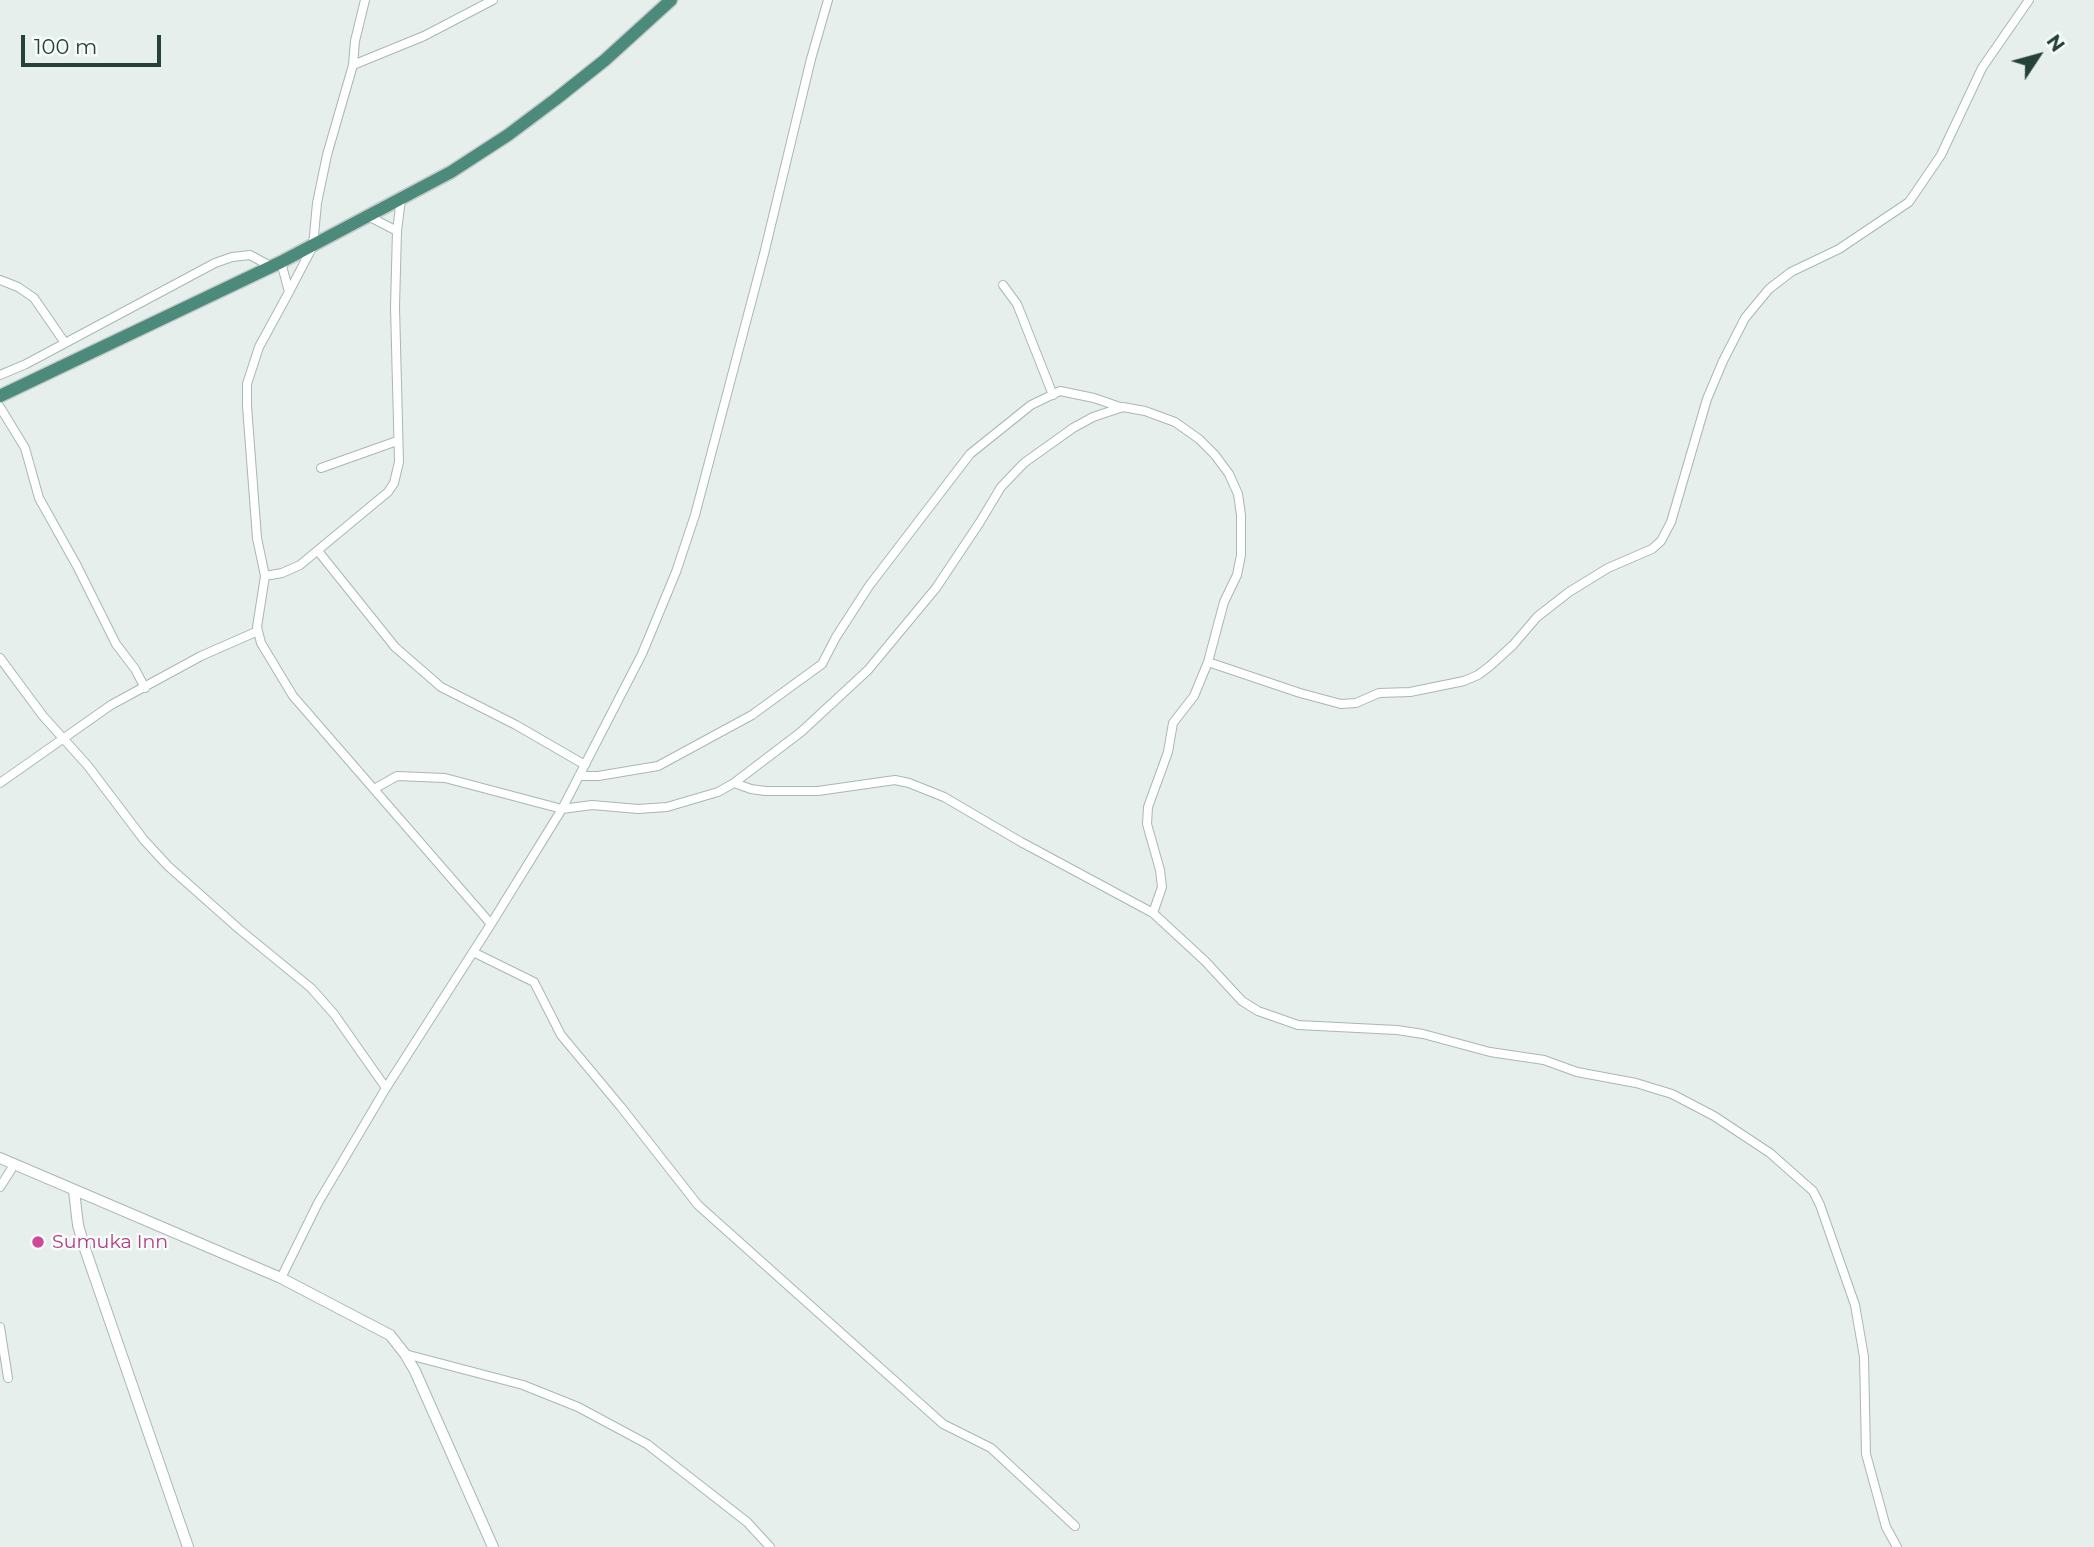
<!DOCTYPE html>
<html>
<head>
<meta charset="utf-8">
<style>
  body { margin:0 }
  #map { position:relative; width:2094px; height:1547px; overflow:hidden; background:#e6efeb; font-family:Montserrat,sans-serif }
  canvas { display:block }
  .north { position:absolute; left:2003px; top:21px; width:70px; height:70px; -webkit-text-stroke:5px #f7fbf9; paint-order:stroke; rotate:54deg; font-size:19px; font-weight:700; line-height:28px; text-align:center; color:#24423a }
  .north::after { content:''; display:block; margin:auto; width:24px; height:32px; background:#24423a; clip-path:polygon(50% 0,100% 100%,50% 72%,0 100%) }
  .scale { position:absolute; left:21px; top:35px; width:140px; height:32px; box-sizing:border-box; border:4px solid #24423a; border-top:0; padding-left:9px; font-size:21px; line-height:24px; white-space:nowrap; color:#24423a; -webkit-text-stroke:5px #f7fbf9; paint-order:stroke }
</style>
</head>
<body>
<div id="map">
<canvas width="2094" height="1547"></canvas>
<div class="north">N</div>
<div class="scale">100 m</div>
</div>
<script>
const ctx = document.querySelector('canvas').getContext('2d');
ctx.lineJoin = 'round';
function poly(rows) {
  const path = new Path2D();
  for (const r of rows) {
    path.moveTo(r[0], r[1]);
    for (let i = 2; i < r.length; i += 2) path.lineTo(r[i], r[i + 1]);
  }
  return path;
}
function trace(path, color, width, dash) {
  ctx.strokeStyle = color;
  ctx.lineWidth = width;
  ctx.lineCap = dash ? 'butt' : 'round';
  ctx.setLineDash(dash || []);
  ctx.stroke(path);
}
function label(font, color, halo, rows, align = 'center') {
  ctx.font = font + ' Montserrat,sans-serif';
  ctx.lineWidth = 5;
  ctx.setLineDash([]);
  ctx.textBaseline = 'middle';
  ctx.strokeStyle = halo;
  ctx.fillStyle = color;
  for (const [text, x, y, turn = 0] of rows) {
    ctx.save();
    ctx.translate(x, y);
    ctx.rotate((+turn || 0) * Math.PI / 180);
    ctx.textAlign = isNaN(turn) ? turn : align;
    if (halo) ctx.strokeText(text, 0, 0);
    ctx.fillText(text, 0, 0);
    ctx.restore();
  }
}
const minor = poly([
  [353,65,424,36,493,0],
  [368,216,397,231],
  [281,262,289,292,259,347,247,384,247,406,257,538,265,576,257,627,261,643,293,696,491,924],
  [0,280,18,287,34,298,65,343],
  [1003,285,1017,304,1053,395],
  [289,292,313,246,317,203,327,155,353,65,355,41,365,0],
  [0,375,26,364,215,263,232,257,250,255,272,267],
  [0,407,25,448,39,498,77,566,116,644,135,669,145,688],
  [321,468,397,441],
  [318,551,395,647,441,687,516,725,585,765],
  [265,576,282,573,300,565,388,492,394,483,399,462,395,307,397,231,401,199],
  [0,658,43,716,88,766,144,840,168,866,239,929,311,988,334,1014,386,1088],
  [1208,662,1300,693,1341,704,1356,703,1379,693,1410,692,1464,681,1478,675,1490,666,1513,645,1537,617,1569,592,1608,568,1652,549,1661,541,1671,522,1707,399,1723,361,1745,318,1769,289,1791,272,1839,249,1909,202,1941,155,1982,68,2029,0],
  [579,776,598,776,658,766,752,715,822,664,836,637,869,586,970,454,1031,405,1060,391,1094,398,1120,407],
  [0,783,111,705,201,656,258,631],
  [734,783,801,732,868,670,936,588,980,522,1001,487,1024,463,1073,428,1093,417,1123,407,1145,411,1175,422,1199,439,1215,455,1229,474,1238,494,1241,515,1241,555,1237,575,1224,602,1208,662,1194,696,1173,723,1168,752,1148,807,1147,824,1160,870,1162,887,1153,913],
  [374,789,397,776,445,778,562,809,592,805,638,809,667,807,718,792,734,783,751,789,765,791,818,791,895,780,909,783,944,797,1021,842,1153,913,1205,961,1242,1001,1258,1011,1298,1025,1397,1030,1423,1034,1490,1052,1544,1060,1577,1072,1636,1083,1672,1094,1714,1116,1770,1153,1805,1184,1813,1191,1820,1205,1855,1305,1864,1357,1866,1454,1886,1527,1897,1547],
  [473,952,534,982,561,1035,621,1107,698,1205,943,1424,991,1448,1075,1526],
  [0,1187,14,1165],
  [281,1278,318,1203,386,1088,491,924,562,809,642,654,676,572,695,515,764,254,811,59,828,0],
  [0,1327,8,1378],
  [405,1354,523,1385,578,1407,647,1444,747,1522,770,1547]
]);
const tertiary = poly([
  [0,1158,281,1278,390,1335,405,1354,415,1371,493,1547],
  [74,1191,78,1225,84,1246,188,1547]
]);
const trunk = poly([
  [0,396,281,262,451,172,508,135,556,99,605,60,671,0]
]);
trace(minor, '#a8b8b2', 10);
trace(tertiary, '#a8b8b2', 12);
trace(trunk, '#c2cac8', 15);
trace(minor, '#fff', 8);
trace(tertiary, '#fff', 10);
trace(trunk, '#4c8a7c', 12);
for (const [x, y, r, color] of [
  [38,1242,7,"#d1479c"]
]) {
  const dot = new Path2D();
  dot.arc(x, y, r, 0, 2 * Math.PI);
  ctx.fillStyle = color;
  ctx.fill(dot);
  trace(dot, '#f7fbf9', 2.5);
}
label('19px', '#b23c85', '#f7fbf9', [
  ["Sumuka Inn",52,1242]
], 'left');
</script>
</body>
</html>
